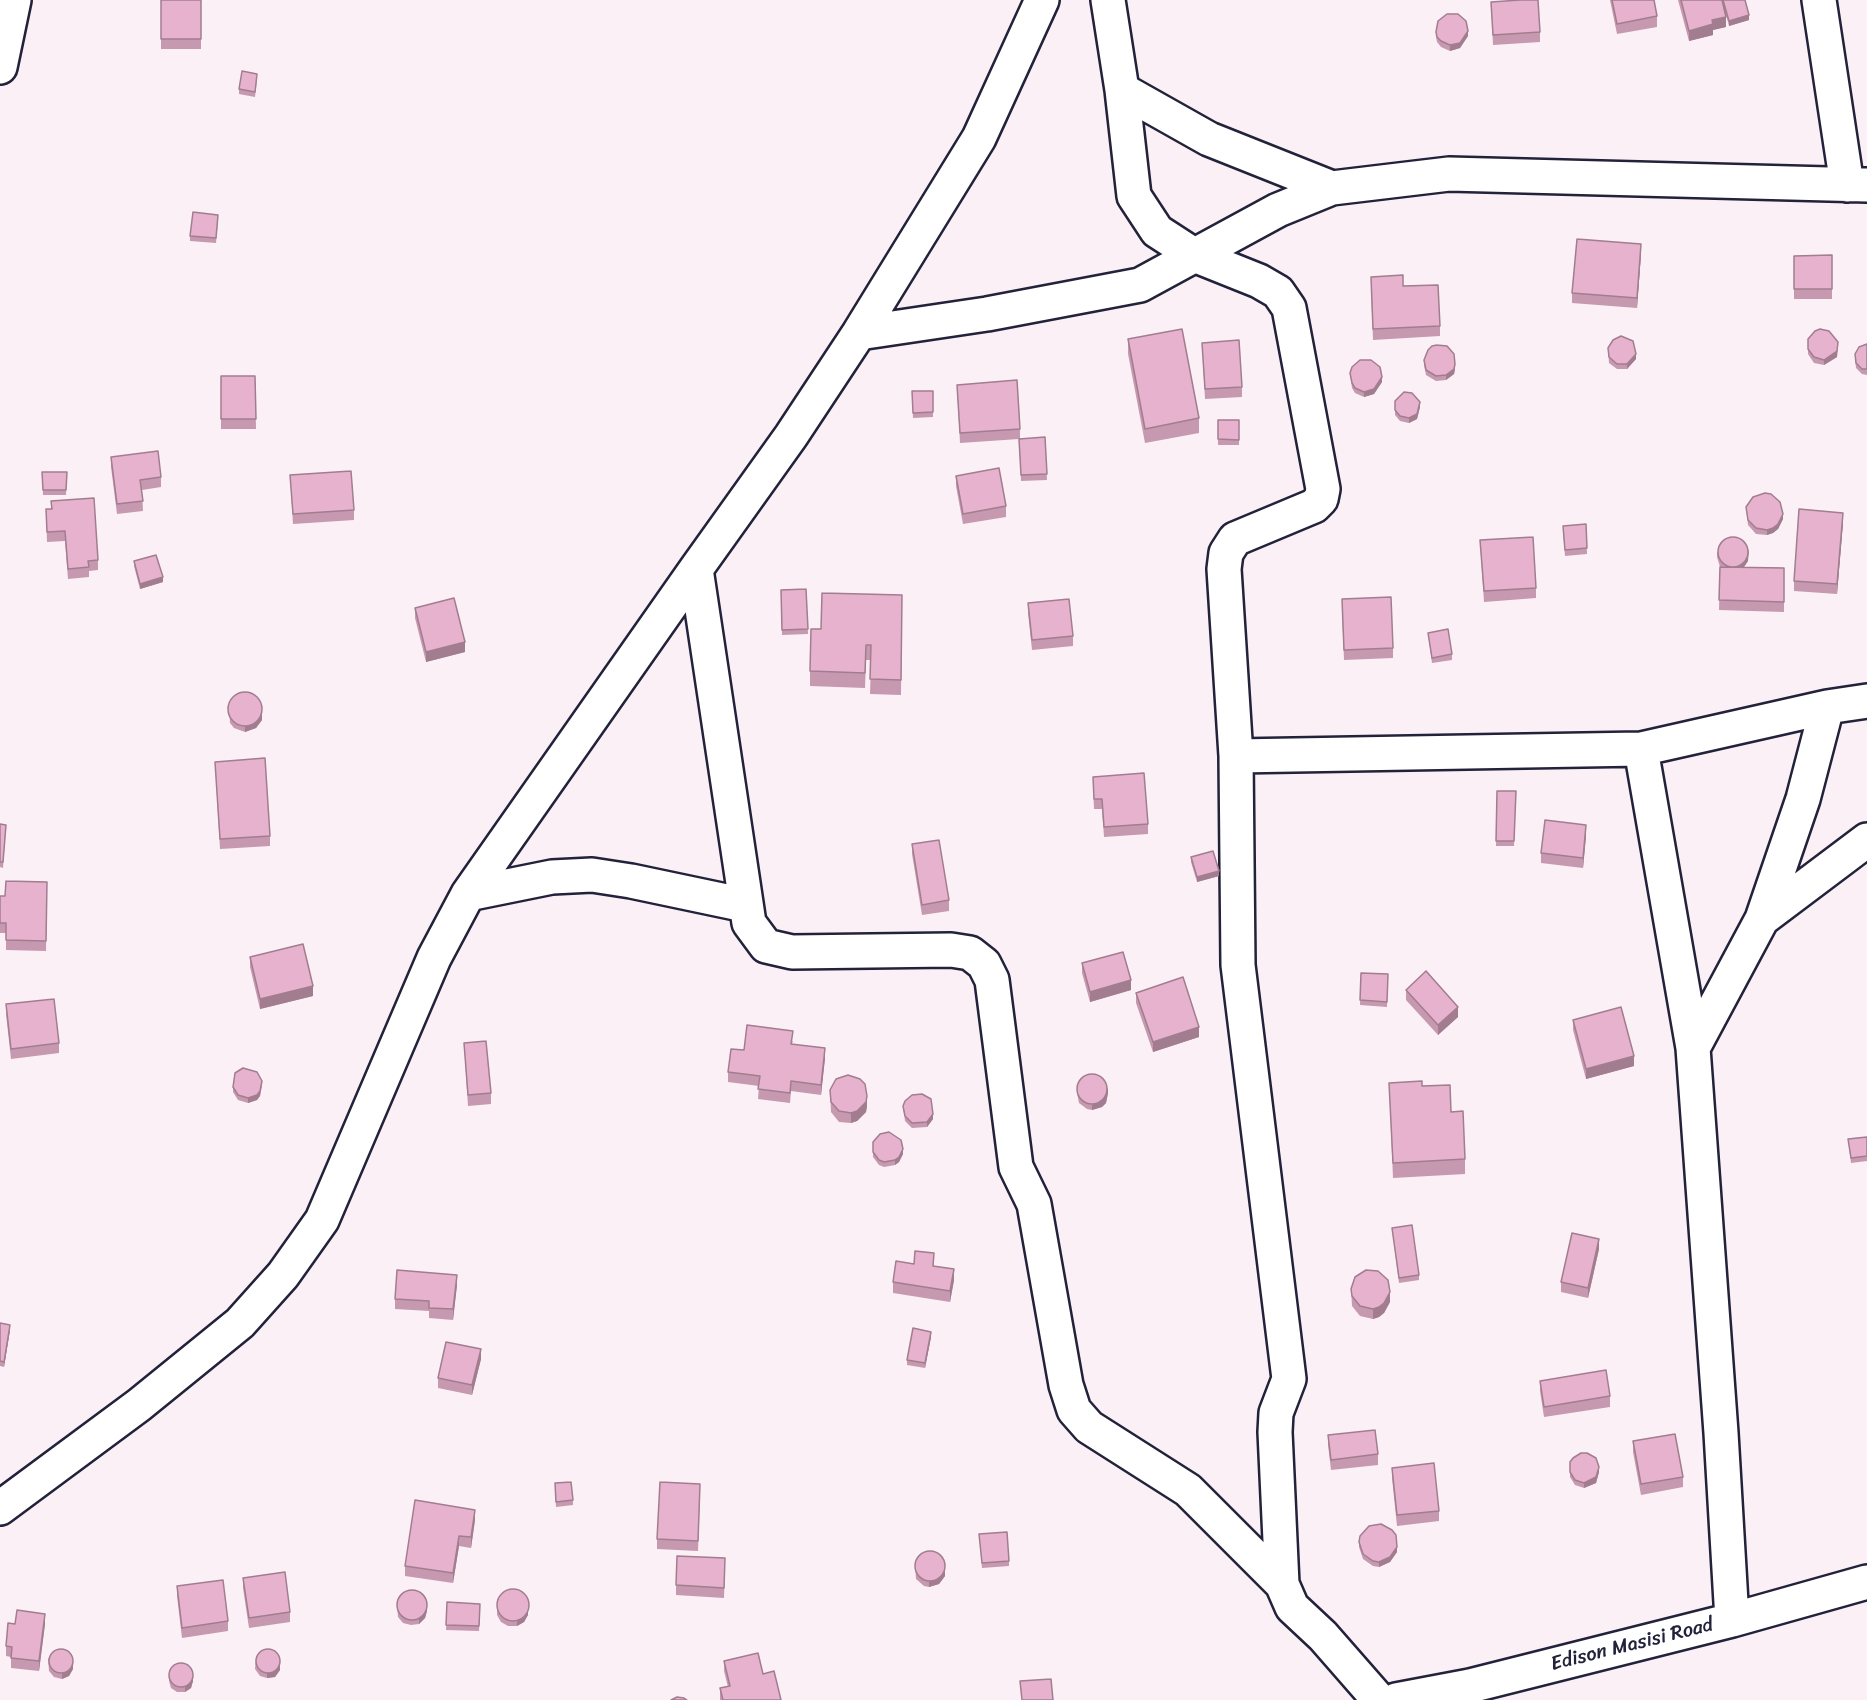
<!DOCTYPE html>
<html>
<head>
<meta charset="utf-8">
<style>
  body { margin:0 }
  canvas { display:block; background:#faf0f5 }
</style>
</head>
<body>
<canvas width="1867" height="1700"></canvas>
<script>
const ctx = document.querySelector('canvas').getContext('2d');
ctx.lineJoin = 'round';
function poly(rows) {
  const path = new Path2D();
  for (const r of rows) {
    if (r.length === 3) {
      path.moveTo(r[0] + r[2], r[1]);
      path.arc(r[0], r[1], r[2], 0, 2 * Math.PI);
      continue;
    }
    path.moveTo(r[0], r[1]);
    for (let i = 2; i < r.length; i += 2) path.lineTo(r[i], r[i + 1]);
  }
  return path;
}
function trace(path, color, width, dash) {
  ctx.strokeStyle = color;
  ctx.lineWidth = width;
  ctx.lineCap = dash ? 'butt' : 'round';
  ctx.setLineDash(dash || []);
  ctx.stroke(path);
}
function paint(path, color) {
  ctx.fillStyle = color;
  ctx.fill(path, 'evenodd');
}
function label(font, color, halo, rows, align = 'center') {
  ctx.font = font + ' Sriracha,sans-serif';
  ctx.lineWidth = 4.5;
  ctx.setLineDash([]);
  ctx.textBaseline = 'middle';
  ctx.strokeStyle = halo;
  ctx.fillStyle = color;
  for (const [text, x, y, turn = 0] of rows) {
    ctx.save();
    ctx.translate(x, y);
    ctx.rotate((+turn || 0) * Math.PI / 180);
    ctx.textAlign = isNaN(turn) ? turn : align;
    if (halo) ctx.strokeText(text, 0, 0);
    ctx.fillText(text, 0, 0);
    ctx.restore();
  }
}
const street = poly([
  [1108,0,1122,90,1134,196,1157,231,1194,255,1259,281,1278,292,1289,308,1323,489,1321,499,1314,506,1235,539,1226,553,1224,569,1236,756,1238,965,1289,1379,1276,1413,1275,1432,1282,1584,1292,1607,1323,1636,1379,1700],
  [1819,0,1847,185],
  [0,67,14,0],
  [1122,90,1209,139,1332,188],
  [859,333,987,314,1140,285,1278,210,1332,188,1449,174,1867,185],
  [696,569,749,923,766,946,792,952,951,950,970,953,984,964,992,980,1016,1167,1034,1204,1066,1385,1074,1410,1089,1427,1188,1490,1282,1584],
  [1641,749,1693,1048,1721,1433,1732,1620],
  [1236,756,1641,749,1827,707,1867,701],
  [468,894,552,877,592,875,631,881,745,905],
  [1762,919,1867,840],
  [1693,1048,1762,919,1803,799,1827,707],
  [0,1508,139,1405,240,1323,283,1275,322,1220,434,958,468,894,696,569,791,436,859,333,979,138,1042,0],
  [1396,1700,1470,1686,1732,1620,1867,1582]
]);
trace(street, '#22223b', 38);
trace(street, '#fff', 33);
paint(poly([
  [161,0,201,0,201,49,161,49],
  [1610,0,1654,0,1657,16,1657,27,1617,34],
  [1678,0,1722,0,1726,27,1713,30,1713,35,1689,41],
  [1722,0,1745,0,1749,20,1729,26],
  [1491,2,1540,32,1540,42,1493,45],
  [1436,32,1468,36,1460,48,1450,51,1441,47,1437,42,1436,37],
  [257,79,255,97,239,94,239,89],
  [218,220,216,243,190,241,190,236],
  [1641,254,1637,308,1572,303,1572,293],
  [1832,255,1832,299,1794,299,1794,256],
  [1403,286,1440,326,1440,336,1373,340,1371,287],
  [1128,339,1199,418,1199,433,1145,443,1128,354],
  [1808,339,1838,347,1837,357,1824,365,1814,363,1808,354],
  [1202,343,1242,387,1242,397,1205,399],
  [1867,344,1867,375,1862,374,1856,368,1855,359,1855,354],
  [1608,348,1636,359,1627,369,1617,369,1609,363],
  [1424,360,1455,369,1454,374,1446,380,1436,381,1426,375,1424,365],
  [1350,373,1382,382,1374,394,1364,397,1355,393,1352,388],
  [221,376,255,376,256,429,221,429],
  [957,385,1020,429,1020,439,1045,437,1047,480,1021,481,1019,439,960,443],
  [912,391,933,391,933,417,913,418],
  [1395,401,1420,407,1417,419,1409,423,1400,421,1395,415],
  [1218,420,1239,420,1239,445,1218,445],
  [111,457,161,477,161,487,142,490,143,511,117,514,111,467],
  [42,472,67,472,66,495,43,495],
  [290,475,354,510,354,520,293,524],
  [956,476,1006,506,1006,517,963,524,956,486],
  [51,501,98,560,98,570,89,571,89,577,68,579,65,541,47,542,46,509,51,509],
  [1746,507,1783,519,1778,529,1773,533,1767,535,1756,534,1748,525],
  [1843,523,1837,594,1794,591,1794,581],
  [1586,524,1587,554,1565,556,1563,531],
  [1480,540,1536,588,1536,598,1484,602],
  [1717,552,1748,561,1744,567,1784,568,1784,612,1719,610,1720,567,1717,557],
  [134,561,163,582,140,589,134,566],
  [806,589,808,634,782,635,781,590],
  [902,595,901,695,870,694,871,660,866,660,865,688,810,686,810,671],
  [1028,603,1073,636,1073,646,1032,650,1028,613],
  [415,608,465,652,426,662,415,618],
  [1342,609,1393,648,1393,658,1344,660],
  [1428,633,1452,654,1452,660,1432,663],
  [229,707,262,720,256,728,245,732,234,728,230,723],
  [215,762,270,836,270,846,220,849],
  [1093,787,1148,824,1148,834,1104,837,1102,809,1094,809],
  [1497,791,1516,791,1514,846,1496,846],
  [0,824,6,825,3,868,0,867],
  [1586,836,1583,868,1541,863,1541,853],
  [912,844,949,900,949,911,922,915,912,854],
  [1191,857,1219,876,1197,882,1191,862],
  [47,882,46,951,6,950,6,933,0,933,0,896,5,896],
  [250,957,313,996,260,1009,250,967],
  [1082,963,1131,990,1090,1002,1082,973],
  [1361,973,1388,974,1387,1007,1360,1005],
  [1406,990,1458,1017,1438,1035,1406,1000],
  [1136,993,1199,1037,1153,1052,1136,1003],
  [6,1004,59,1043,59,1053,11,1059,6,1014],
  [1573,1020,1634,1066,1586,1079,1573,1030],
  [793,1041,792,1044,825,1058,821,1095,791,1091,790,1103,758,1099,759,1086,728,1082,728,1072,744,1050],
  [464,1043,491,1093,491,1104,468,1106],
  [1389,1083,1422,1086,1451,1112,1465,1159,1465,1174,1393,1178],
  [262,1086,260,1096,257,1100,248,1103,238,1100,233,1092,233,1087],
  [1077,1088,1108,1093,1106,1103,1102,1107,1092,1110,1087,1109,1079,1103,1077,1093],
  [830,1090,867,1106,866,1112,857,1121,851,1123,839,1122,831,1112],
  [903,1106,933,1119,927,1127,912,1128,905,1121],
  [1867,1137,1867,1161,1851,1163,1848,1139],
  [873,1142,903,1154,899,1162,895,1165,884,1167,879,1165,873,1157],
  [1392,1228,1419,1275,1419,1280,1399,1283],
  [1599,1249,1588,1298,1561,1292,1561,1282],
  [934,1263,934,1266,954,1280,950,1302,893,1293,893,1282,914,1264],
  [457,1285,453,1320,429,1318,429,1311,395,1309,395,1299],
  [1351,1289,1390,1302,1384,1313,1379,1317,1373,1319,1360,1316,1352,1306],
  [0,1323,10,1330,4,1367,0,1366],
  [931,1337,925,1368,907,1365,907,1360],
  [481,1359,472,1395,438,1388,438,1378],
  [1540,1381,1610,1396,1610,1407,1544,1417,1540,1391],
  [1328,1435,1378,1454,1378,1465,1331,1470,1328,1445],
  [1633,1441,1683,1477,1683,1487,1641,1495,1633,1452],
  [1570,1462,1599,1472,1596,1483,1584,1488,1575,1485,1570,1477],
  [1392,1468,1439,1511,1439,1521,1397,1526,1392,1478],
  [555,1488,573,1500,573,1505,556,1507],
  [700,1494,698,1551,657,1549,657,1539],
  [475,1520,471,1548,459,1546,453,1583,405,1576,405,1566],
  [979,1534,1009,1561,1009,1566,982,1568],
  [1359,1542,1397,1552,1390,1562,1379,1567,1373,1566,1363,1559,1359,1547],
  [915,1564,945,1571,945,1576,939,1584,929,1587,924,1586,916,1579],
  [725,1568,724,1598,676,1595,676,1585],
  [243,1578,290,1612,290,1622,249,1628,243,1588],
  [177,1586,228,1621,228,1631,182,1638,177,1596],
  [497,1601,528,1601,528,1615,524,1622,517,1626,508,1626,501,1622,497,1615],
  [447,1602,480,1604,479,1631,446,1630],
  [397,1604,427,1611,425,1618,419,1624,411,1625,403,1623,398,1617],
  [15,1624,45,1624,39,1671,11,1668,11,1657,6,1656,6,1646],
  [256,1656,280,1670,275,1677,267,1678,260,1676,255,1669],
  [48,1658,73,1669,69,1676,62,1679,54,1677,49,1671],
  [724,1661,763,1674,781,1700,720,1700,720,1688,728,1687,724,1671],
  [169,1676,193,1681,191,1688,185,1692,177,1692,171,1688,169,1681]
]), '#c799b0');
paint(poly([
  [1749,15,1749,20,1729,26,1729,21],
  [1726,17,1726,27,1713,30,1713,35,1689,41,1689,31,1712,20],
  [1468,31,1468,36,1460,48,1450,51,1450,45],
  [1641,244,1641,254,1637,308,1637,298],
  [1838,342,1837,357,1824,365,1824,360],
  [1636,354,1636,359,1627,369,1627,364],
  [1455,364,1455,369,1454,374,1446,380,1446,375],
  [1382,377,1382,382,1374,394,1364,397,1364,392],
  [1420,402,1420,407,1417,419,1409,423,1409,418],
  [1843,513,1843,523,1837,594,1837,584],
  [1783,514,1783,519,1778,529,1773,533,1767,535,1767,530],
  [1749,550,1748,561,1742,570,1738,567],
  [163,577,163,582,140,589,140,584],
  [465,642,465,652,426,662,426,652],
  [262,714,262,720,256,728,245,732,245,727],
  [1586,825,1586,836,1583,868,1583,858],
  [1219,871,1219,876,1197,882,1197,877],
  [1131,980,1131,990,1090,1002,1090,992],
  [313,986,313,996,260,1009,260,999],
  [1458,1007,1458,1017,1438,1035,1438,1025],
  [1199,1027,1199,1037,1153,1052,1153,1042],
  [825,1048,825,1058,821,1095,821,1085],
  [1634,1056,1634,1066,1586,1079,1586,1069],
  [262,1081,260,1096,257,1100,248,1103,248,1098],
  [1108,1088,1108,1093,1106,1103,1102,1107,1092,1110,1092,1105],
  [867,1096,867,1106,866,1112,857,1121,851,1123,851,1113],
  [933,1114,933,1119,927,1127,927,1122],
  [903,1149,903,1154,899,1162,895,1165,895,1160],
  [1599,1239,1599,1249,1588,1298,1588,1288],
  [954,1269,954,1280,950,1302,950,1291],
  [457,1275,457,1285,453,1320,453,1309],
  [1390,1292,1390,1302,1384,1313,1379,1317,1373,1319,1373,1309],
  [10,1325,10,1330,4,1367,4,1362],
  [931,1332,931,1337,925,1368,925,1363],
  [481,1349,481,1359,472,1395,472,1385],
  [1599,1467,1599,1472,1596,1483,1584,1488,1584,1483],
  [475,1510,475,1520,471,1548,471,1537],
  [459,1536,459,1546,453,1583,453,1573],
  [1397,1547,1397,1552,1390,1562,1379,1567,1379,1562],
  [945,1566,945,1576,939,1584,929,1587,929,1582],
  [427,1606,427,1611,425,1618,419,1624,419,1619],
  [528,1610,528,1615,524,1622,517,1626,517,1621],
  [45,1614,45,1624,39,1671,39,1661],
  [280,1657,280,1670,275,1677,267,1678,267,1673],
  [73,1664,73,1669,69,1676,62,1679,62,1674],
  [193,1676,193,1681,191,1688,185,1692,185,1687]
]), '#a27d90');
const building = poly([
  [161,0,201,0,201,39,161,39,161,0],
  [1520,0,1538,0,1540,32,1493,35,1491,2,1520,0],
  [1612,0,1654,0,1657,16,1617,24,1612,0],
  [1681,0,1722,0,1726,17,1712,20,1713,24,1689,31,1681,0],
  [1723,0,1745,0,1749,15,1729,21,1723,0],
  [1447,14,1458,14,1466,21,1468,31,1460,43,1450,45,1441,41,1437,37,1436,32,1438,21,1447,14],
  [242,71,257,74,255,92,239,89,242,71],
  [193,212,218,215,216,238,190,236,193,212],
  [1577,239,1641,244,1637,298,1572,293,1577,239],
  [1832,255,1832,289,1794,289,1794,256,1832,255],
  [1403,275,1403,286,1438,285,1440,326,1373,329,1371,277,1403,275],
  [1182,329,1199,418,1145,429,1128,339,1182,329],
  [1820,329,1829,331,1838,342,1837,351,1824,360,1814,357,1808,349,1808,339,1815,331,1820,329],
  [1621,336,1633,341,1636,354,1627,364,1617,364,1609,357,1608,348,1613,340,1621,336],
  [1239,340,1242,387,1205,389,1202,343,1239,340],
  [1867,344,1867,369,1862,369,1856,363,1855,354,1859,347,1867,344],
  [1437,345,1447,346,1454,354,1455,364,1454,369,1446,375,1436,376,1426,370,1424,360,1428,350,1432,346,1437,345],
  [1360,360,1371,360,1380,367,1382,377,1374,389,1364,392,1355,388,1352,383,1350,373,1352,367,1360,360],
  [221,376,255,376,256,419,221,419,221,376],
  [1017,380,1020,429,960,433,957,385,1017,380],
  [912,391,933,391,933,412,913,413,912,391],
  [1404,392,1412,393,1420,402,1417,414,1409,418,1400,416,1395,410,1395,401,1404,392],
  [1218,420,1239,420,1239,440,1218,439,1218,420],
  [1045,437,1047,474,1021,475,1019,439,1045,437],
  [158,451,161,477,140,480,143,501,117,504,111,457,158,451],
  [999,468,1006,506,963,514,956,476,999,468],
  [351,471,354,510,293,514,290,475,351,471],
  [42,472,67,472,66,490,43,490,42,472],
  [1765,493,1771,494,1780,502,1783,514,1778,524,1773,528,1767,530,1756,528,1748,520,1746,507,1753,497,1765,493],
  [94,498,98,560,88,561,89,567,68,569,65,531,47,532,46,509,52,509,51,501,94,498],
  [1799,509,1843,513,1837,584,1794,581,1799,509],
  [1586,524,1587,548,1565,550,1563,526,1586,524],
  [1733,552,15],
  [1533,537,1536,588,1484,591,1480,540,1533,537],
  [156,555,163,577,140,584,134,561,156,555],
  [1720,567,1784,568,1784,602,1719,600,1720,567],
  [806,589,808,629,782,630,781,590,806,589],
  [822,593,902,595,901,680,870,679,871,645,866,645,865,673,810,671,811,629,821,629,822,593],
  [1391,597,1393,648,1344,650,1342,599,1391,597],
  [454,598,465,642,426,652,415,608,454,598],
  [1069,599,1073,636,1032,640,1028,603,1069,599],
  [1448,629,1452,654,1432,658,1428,633,1448,629],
  [245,709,17],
  [265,758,270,836,220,839,215,762,265,758],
  [1144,773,1148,824,1104,827,1102,799,1094,799,1093,777,1144,773],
  [1497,791,1516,791,1514,841,1496,841,1497,791],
  [1545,820,1586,825,1583,858,1541,853,1545,820],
  [0,824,6,825,3,862,0,862,0,824],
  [939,840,949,900,922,905,912,844,939,840],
  [1213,851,1219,871,1197,877,1191,857,1213,851],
  [6,881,47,882,46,941,6,940,6,923,0,923,0,896,5,896,6,881],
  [303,944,313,986,260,999,250,957,303,944],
  [1123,952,1131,980,1090,992,1082,963,1123,952],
  [1426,971,1458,1007,1438,1025,1406,990,1426,971],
  [1361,973,1388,974,1387,1002,1360,1000,1361,973],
  [1183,977,1199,1027,1153,1042,1136,993,1183,977],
  [54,999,59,1043,11,1049,6,1004,54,999],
  [1621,1007,1634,1056,1586,1069,1573,1020,1621,1007],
  [747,1025,793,1031,791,1044,825,1048,821,1085,791,1081,790,1093,758,1089,760,1076,728,1072,731,1049,744,1050,747,1025],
  [486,1041,491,1093,468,1095,464,1043,486,1041],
  [243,1068,257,1072,262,1081,260,1091,257,1095,248,1098,238,1095,233,1087,235,1073,243,1068],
  [1092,1089,15],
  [848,1075,860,1079,865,1084,867,1096,866,1102,857,1111,851,1113,839,1111,831,1102,830,1090,836,1079,848,1075],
  [1422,1081,1422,1086,1450,1085,1451,1112,1463,1111,1465,1159,1393,1163,1389,1083,1422,1081],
  [922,1094,931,1099,933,1114,927,1122,912,1123,905,1116,903,1106,905,1101,912,1095,922,1094],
  [889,1132,901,1140,903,1149,899,1157,895,1160,884,1162,879,1160,873,1152,873,1142,880,1134,889,1132],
  [1867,1137,1867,1156,1851,1158,1848,1139,1867,1137],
  [1412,1225,1419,1275,1399,1278,1392,1228,1412,1225],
  [1572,1233,1599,1239,1588,1288,1561,1282,1572,1233],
  [915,1251,934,1253,933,1266,954,1269,950,1291,893,1282,896,1261,914,1264,915,1251],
  [397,1270,457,1275,453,1309,429,1308,429,1301,395,1299,397,1270],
  [1366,1270,1378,1271,1388,1280,1390,1292,1384,1303,1379,1307,1373,1309,1360,1306,1352,1296,1351,1289,1355,1277,1366,1270],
  [0,1323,10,1325,4,1362,0,1361,0,1323],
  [913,1328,931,1332,925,1363,907,1360,913,1328],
  [446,1342,481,1349,472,1385,438,1378,446,1342],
  [1606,1370,1610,1396,1544,1407,1540,1381,1606,1370],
  [1375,1430,1378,1454,1331,1460,1328,1435,1375,1430],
  [1675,1434,1683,1477,1641,1484,1633,1441,1675,1434],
  [1581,1453,1587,1453,1596,1458,1599,1467,1596,1477,1584,1483,1575,1480,1570,1472,1570,1462,1573,1458,1581,1453],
  [1434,1463,1439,1511,1397,1515,1392,1468,1434,1463],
  [571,1482,573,1500,556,1502,555,1483,571,1482],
  [660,1482,700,1484,698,1541,657,1539,660,1482],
  [415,1500,475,1510,471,1537,459,1536,453,1573,405,1566,415,1500],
  [1381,1524,1392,1530,1396,1535,1397,1547,1390,1557,1379,1562,1373,1561,1363,1554,1359,1542,1360,1536,1369,1526,1381,1524],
  [1007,1532,1009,1561,982,1563,979,1534,1007,1532],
  [930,1566,15],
  [677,1556,725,1558,724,1588,676,1585,677,1556],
  [285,1572,290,1612,249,1618,243,1578,285,1572],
  [223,1580,228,1621,182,1628,177,1586,223,1580],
  [513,1605,16],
  [412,1605,15],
  [447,1602,480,1604,479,1626,446,1625,447,1602],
  [17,1610,45,1614,39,1661,11,1658,12,1647,6,1646,8,1623,15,1624,17,1610],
  [268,1661,12],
  [61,1661,12],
  [758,1653,763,1674,774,1671,781,1700,723,1700,720,1688,730,1686,724,1661,758,1653],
  [181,1675,12],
  [1051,1679,1053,1700,1022,1700,1020,1681,1051,1679],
  [677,1697,684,1698,687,1700,671,1700,677,1697]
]);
paint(building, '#e7b2cd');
trace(building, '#a27d90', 1.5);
label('20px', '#22223b', '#fff', [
  ["Edison Masisi Road",1632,1645,-14]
]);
</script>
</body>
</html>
